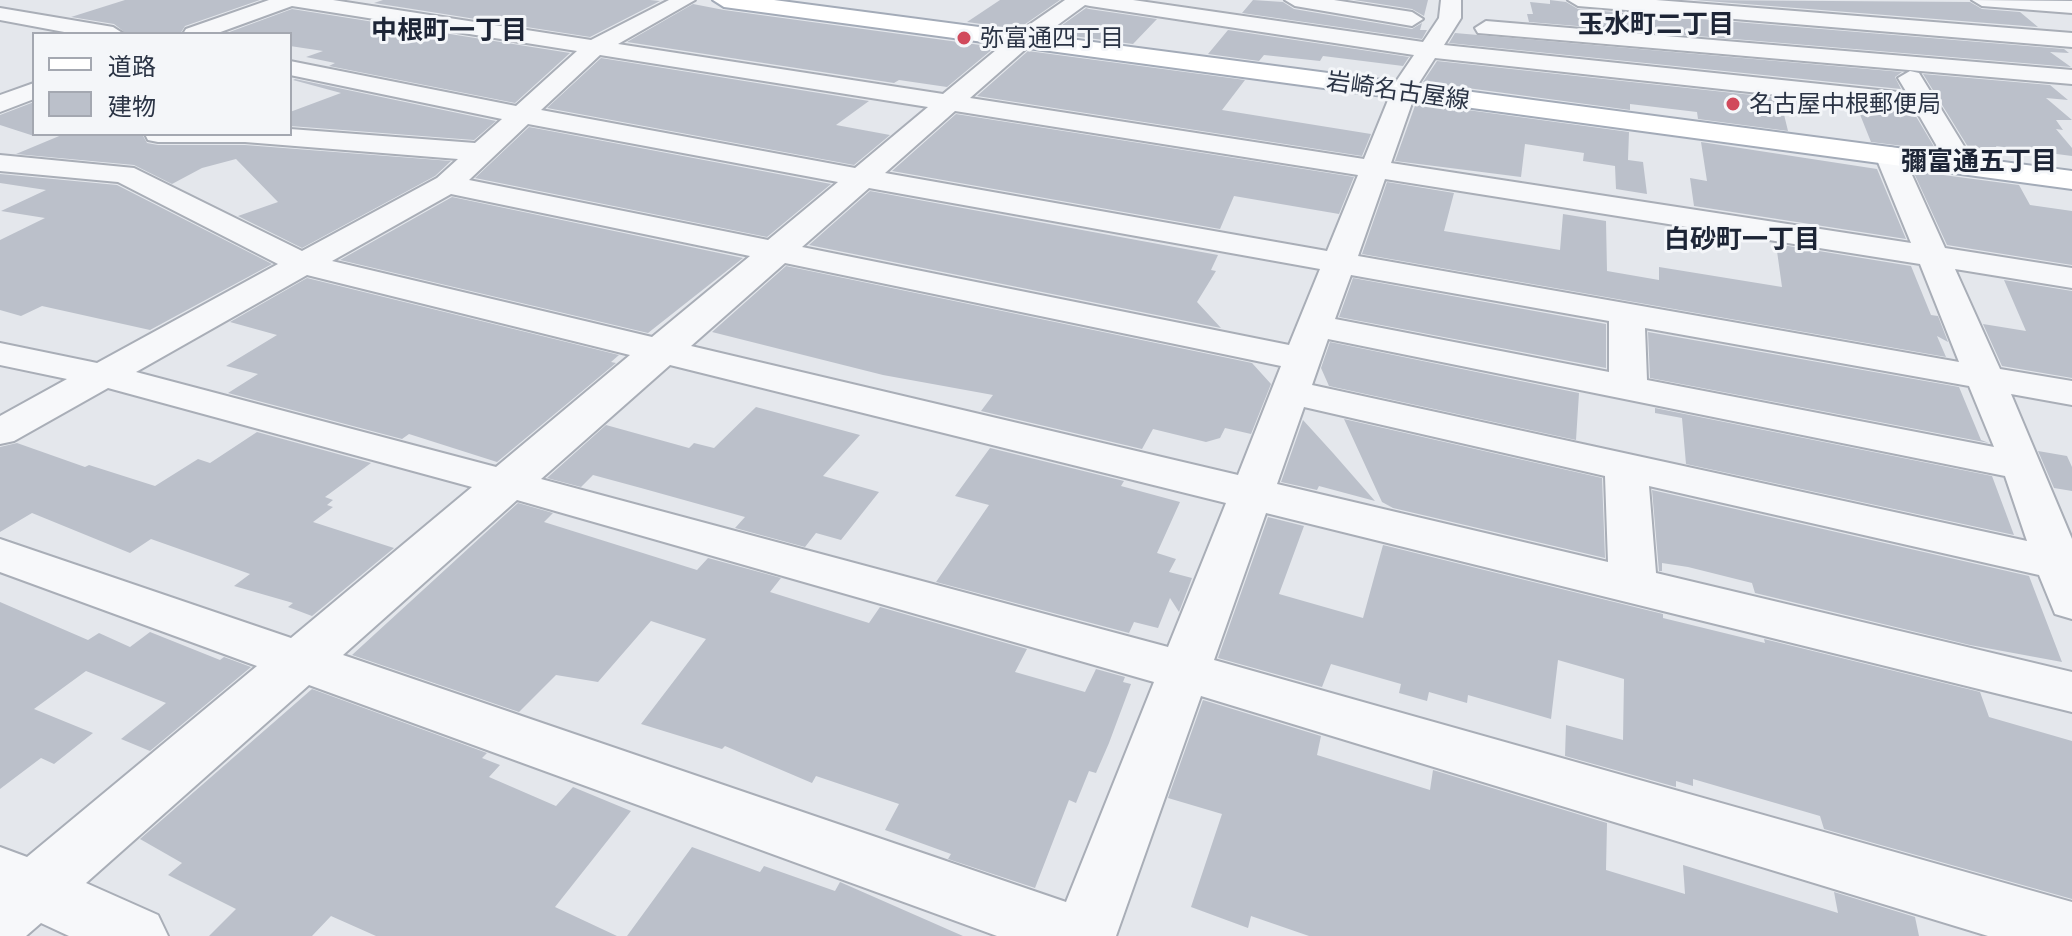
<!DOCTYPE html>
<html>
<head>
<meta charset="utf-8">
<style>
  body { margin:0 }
  #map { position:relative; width:2072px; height:936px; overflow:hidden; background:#e4e7ec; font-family:Lato,"Noto Sans JP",sans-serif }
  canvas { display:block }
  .legend { position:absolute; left:32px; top:32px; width:260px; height:104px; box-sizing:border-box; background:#f4f6f9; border:2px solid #a4a8b1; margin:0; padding:10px 14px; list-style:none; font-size:24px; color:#2b3445 }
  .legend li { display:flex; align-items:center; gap:16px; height:40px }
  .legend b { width:40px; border:2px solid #a4a8b1 }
</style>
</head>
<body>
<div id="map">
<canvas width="2072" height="936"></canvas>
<ul class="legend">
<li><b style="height:10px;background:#fff"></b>道路</li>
<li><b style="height:22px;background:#bbc0ca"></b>建物</li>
</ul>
</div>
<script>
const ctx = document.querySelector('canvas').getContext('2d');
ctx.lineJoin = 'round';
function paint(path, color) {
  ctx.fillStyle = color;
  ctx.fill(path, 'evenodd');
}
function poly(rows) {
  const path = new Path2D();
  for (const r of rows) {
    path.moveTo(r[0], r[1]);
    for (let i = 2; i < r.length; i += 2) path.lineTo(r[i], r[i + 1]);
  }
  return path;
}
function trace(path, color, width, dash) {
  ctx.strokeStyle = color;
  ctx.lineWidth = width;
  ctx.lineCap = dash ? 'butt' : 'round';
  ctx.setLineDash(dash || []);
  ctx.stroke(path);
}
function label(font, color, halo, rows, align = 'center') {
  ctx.font = font + ' Lato,"Noto Sans JP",sans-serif';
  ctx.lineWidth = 6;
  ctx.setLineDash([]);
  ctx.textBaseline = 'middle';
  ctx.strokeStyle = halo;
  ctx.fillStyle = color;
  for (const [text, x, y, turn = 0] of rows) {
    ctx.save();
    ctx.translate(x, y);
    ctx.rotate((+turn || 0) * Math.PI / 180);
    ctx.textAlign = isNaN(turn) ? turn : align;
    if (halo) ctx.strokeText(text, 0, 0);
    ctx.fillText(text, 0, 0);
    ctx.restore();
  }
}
paint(poly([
  [125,0,260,0,185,26,180,34,127,34,114,24,71,17],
  [383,0,650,0,660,1,590,37,374,3],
  [1000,0,1060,0,1018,29,967,22],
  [1253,0,1283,2,1294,9,1412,29,1422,23,1420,30,1427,30,1422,39,1242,13],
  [1354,0,1428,0,1424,16,1412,9],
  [1550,0,1566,2,1578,9,2064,49,2069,53,2050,52,2071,67,1529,22,1527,14,1533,14,1530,2,1550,4],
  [1694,0,1970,2,1982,9,2020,12,2038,27],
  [693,4,724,10,995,47,947,87,899,80,894,83,627,42],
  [1086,8,1089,9,1157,19,1133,44,1051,33],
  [292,9,570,53,515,103,329,66,335,63,306,57,323,51,290,46,290,34,224,34],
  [1228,30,1409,57,1403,66,1323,56,1320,61,1264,55,1259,61,1208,54],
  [1455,33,1902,72,1895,77,1901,89,1449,43],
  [1028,51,1245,80,1222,110,1371,134,1362,156,977,96],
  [601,58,869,101,836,125,890,135,854,165,547,108],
  [1437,61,1780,98,1788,131,1698,119,1697,112,1630,104,1630,110,1423,82],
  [1923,74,2050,85,2068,100,2046,98,2072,120,2056,120,2063,130,2056,129,2072,148,2072,156,1996,146,2003,159,1973,155],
  [293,80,295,79,496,121,474,140,290,126,290,112,341,93],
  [34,102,34,136,0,125,0,115],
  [1416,103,1629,132,1628,160,1643,162,1647,194,1616,189,1615,166,1583,161,1584,153,1525,144,1521,177,1395,161],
  [1857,107,1914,113,1936,150,1871,142],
  [956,114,1354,177,1339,214,1234,196,1220,229,892,171],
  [529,127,831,184,767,237,475,178],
  [64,134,142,134,147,143,158,145,245,145,451,161,435,176,302,248,238,216,278,202,236,159,202,168,172,184,134,165,16,154],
  [1701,142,1877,169,1906,239,1694,206,1690,178,1707,181],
  [1913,171,2019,185,2030,205,2072,211,2072,265,1947,245],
  [0,174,117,185,272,264,150,330,42,306,21,316,0,310,0,240,45,218,1,211,46,190,0,183],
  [1387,182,1454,193,1444,231,1560,250,1563,214,1606,221,1607,271,1659,280,1659,267,1782,287,1776,244,1911,266,1931,315,1938,316,1948,342,1937,336,1946,357,1362,254],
  [870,191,1218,255,1211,270,1216,271,1197,302,1221,328,809,245],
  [452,197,743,258,648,333,340,260],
  [786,266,1252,363,1271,384,1251,434,1225,428,1220,438,1206,442,1153,429,1142,449,981,411,993,395,883,375,712,332],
  [307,278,619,355,611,362,616,363,497,462,409,434,402,439,228,393,258,374,226,366,277,335,230,322],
  [1353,278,1606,324,1606,368,1339,317],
  [2004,280,2072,291,2072,378,2002,366,1983,324,2026,331],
  [1648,332,1959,387,1981,440,1989,443,1650,378],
  [1330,342,1579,393,1576,440,1329,386,1321,368],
  [756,407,860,435,823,476,879,492,841,540,816,533,805,547,735,528,745,517,641,488,593,475,581,487,547,478,606,425,689,448,694,443,714,448],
  [1655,408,1992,476,2014,535,1686,464,1682,418,1655,413],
  [1344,419,1602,478,1605,558,1393,508,1382,502],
  [1303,420,1333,453,1375,501,1319,486,1317,490,1281,482],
  [257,432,371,463,325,497,333,500,327,505,333,507,313,522,394,548,312,616,288,607,293,603,234,586,250,574,151,539,130,553,32,513,0,532,0,447,17,443,85,467,89,465,155,486,198,459,210,463],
  [990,448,1124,481,1121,486,1180,502,1157,553,1176,559,1169,572,1192,578,1179,612,1170,598,1158,628,1134,622,1129,633,936,582,989,505,955,496],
  [2038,451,2067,456,2072,467,2072,491,2054,488],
  [1652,490,2029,576,2062,662,1970,645,1755,593,1752,583,1688,567,1662,563,1662,571,1659,571],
  [518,503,553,513,544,522,697,570,708,558,781,578,770,592,869,623,880,607,1027,649,1015,672,1085,692,1096,669,1125,677,1123,682,1131,684,1109,743,1096,773,1089,771,1076,803,1069,800,1035,888,948,859,951,854,885,830,899,804,816,776,812,783,725,746,722,749,641,724,706,639,651,621,598,682,556,675,519,712,352,655],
  [1268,517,1304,526,1279,594,1363,618,1383,545,1663,614,1663,618,1765,643,1764,639,1980,692,1989,717,2072,741,2072,899,1824,829,1820,816,1693,779,1693,786,1676,781,1676,787,1565,756,1566,725,1623,740,1624,679,1558,660,1551,719,1468,695,1467,703,1429,692,1427,701,1399,693,1401,684,1331,664,1322,687,1218,658],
  [0,602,88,640,99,633,130,647,150,632,220,660,224,657,251,667,150,751,121,739,166,703,86,671,34,709,93,733,54,764,41,758,0,789],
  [312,689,487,753,482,758,500,765,489,777,556,806,573,787,631,811,555,907,617,936,376,936,331,916,312,936,209,936,236,909,168,875,182,863,140,839],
  [1203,700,1321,736,1317,755,1430,790,1433,770,1607,823,1606,870,1685,894,1683,865,1838,913,1834,892,1915,917,1919,936,1309,936,1251,916,1248,928,1191,907,1222,814,1168,798],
  [692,847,760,872,764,866,835,891,840,882,963,936,627,936]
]), '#bbc0ca');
const minor = poly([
  [269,0,333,0,591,40,669,0,695,0,618,44,943,94,1013,36,1065,0,1133,0,1423,42,1439,18,1441,0,1461,0,1461,18,1444,45,1907,93,1898,78,1910,71,1919,73,1970,156,1966,162,1946,162,1916,110,1435,58,1419,83,1391,163,1911,243,1875,155,1879,149,1889,147,1899,149,1903,155,1945,248,2072,268,2072,288,1955,269,2000,369,2072,381,2072,405,2011,394,2072,539,2072,619,2055,614,2039,575,1649,486,1656,573,2072,672,2072,712,1266,513,1214,660,2072,902,2072,936,1988,936,1201,696,1116,936,997,936,309,685,86,883,158,915,168,936,69,936,41,923,26,936,0,936,0,847,27,857,257,666,0,572,0,539,291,638,472,487,108,388,14,441,0,444,0,416,67,379,0,365,0,343,97,363,278,264,118,182,0,171,0,155,134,168,302,251,437,178,458,159,245,142,158,142,148,140,145,134,290,134,290,129,475,143,502,119,290,75,290,61,516,106,577,51,292,6,215,34,183,34,186,29,269,0],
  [1085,5,1090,6,1414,55,1395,83,1364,159,970,98,1029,46,1085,5],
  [600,55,928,107,855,168,541,110,600,55],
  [955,111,1358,175,1327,251,885,173,955,111],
  [528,124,838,182,768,240,469,180,528,124],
  [1385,179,1920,264,1959,362,1358,256,1385,179],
  [869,188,1320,269,1289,345,802,247,869,188],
  [451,194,750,256,652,337,332,261,451,194],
  [785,263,1281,366,1238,475,691,346,785,263],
  [307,275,630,355,496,467,136,372,307,275],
  [1351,275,1609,321,1609,372,1335,319,1351,275],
  [1645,328,1969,386,1994,447,1647,380,1645,328],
  [1328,339,2005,476,2027,541,1312,385,1328,339],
  [670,365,1226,503,1168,647,541,479,670,365],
  [1304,407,1605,476,1608,562,1277,484,1304,407],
  [517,500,1154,682,1066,902,343,655,517,500],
  [1285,0,1334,0,1412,12,1423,19,1412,26,1295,6,1285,0],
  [1568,0,1656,0,2072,33,2072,47,1578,6,1568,0],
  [1972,0,2072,1,2072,13,1982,6,1972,0],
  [0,8,113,27,124,34,75,34,0,20,0,8],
  [1486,21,2072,70,2072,84,1478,33,1475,28,1486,21],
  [34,83,34,99,0,112,0,95,34,83]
]);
const major = poly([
  [713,0,774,0,2072,171,2072,189,724,7,713,0]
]);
trace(minor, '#a9aeb7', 4);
trace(major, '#a3abb8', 4);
paint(minor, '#f7f8fa');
paint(major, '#fff');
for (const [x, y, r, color] of [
  [964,38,8,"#d1495b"],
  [1733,104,8,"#d1495b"]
]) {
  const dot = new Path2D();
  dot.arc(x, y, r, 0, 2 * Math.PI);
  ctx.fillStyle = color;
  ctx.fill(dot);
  trace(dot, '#f4f6f9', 3);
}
label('24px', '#2b3445', '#f4f6f9', [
  ["弥富通四丁目",980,38],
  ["名古屋中根郵便局",1749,104]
], 'left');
label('24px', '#2b3445', '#f4f6f9', [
  ["岩崎名古屋線",1398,91,8]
]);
label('bold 26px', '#1d2536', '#f4f6f9', [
  ["玉水町二丁目",1656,25],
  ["中根町一丁目",449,31],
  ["彌富通五丁目",1979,162],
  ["白砂町一丁目",1742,240]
]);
</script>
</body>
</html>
